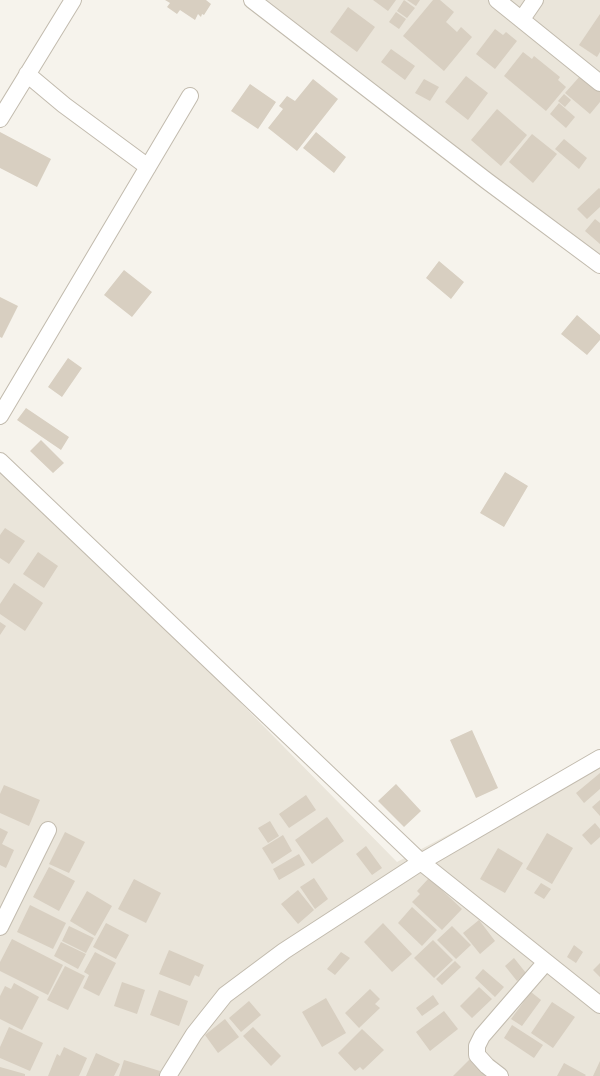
<!DOCTYPE html>
<html>
<head>
<meta charset="utf-8">
<style>
  body { margin:0 }
  canvas { display:block; background:#f6f3ec }
</style>
</head>
<body>
<canvas width="600" height="1076"></canvas>
<script>
const ctx = document.querySelector('canvas').getContext('2d');
ctx.lineJoin = 'round';
function paint(path, color) {
  ctx.fillStyle = color;
  ctx.fill(path, 'evenodd');
}
function poly(rows) {
  const path = new Path2D();
  for (const r of rows) {
    path.moveTo(r[0], r[1]);
    for (let i = 2; i < r.length; i += 2) path.lineTo(r[i], r[i + 1]);
  }
  return path;
}
function trace(path, color, width, dash) {
  ctx.strokeStyle = color;
  ctx.lineWidth = width;
  ctx.lineCap = dash ? 'butt' : 'round';
  ctx.setLineDash(dash || []);
  ctx.stroke(path);
}
paint(poly([
  [250,0,600,0,600,267],
  [0,458,397,862,600,754,600,1076,0,1076]
]), '#eae5da');
paint(poly([
  [165,0,206,0,211,4,204,15,202,14,201,17,198,14,195,20,180,10,177,14,167,7,170,3],
  [373,0,396,0,388,11],
  [404,0,415,8,407,18,397,11],
  [407,0,420,0,416,6],
  [433,0,440,0,454,12,446,22,457,32,461,27,472,37,444,71,403,36],
  [348,7,375,27,357,52,330,32],
  [396,12,406,19,399,29,389,22],
  [600,14,600,52,597,57,579,45],
  [495,29,503,35,506,32,517,41,495,69,476,54],
  [391,49,415,66,405,80,381,62],
  [523,52,532,59,534,56,560,77,558,80,566,87,546,111,504,76],
  [581,75,600,92,600,102,590,114,565,93],
  [466,76,488,93,468,120,445,102],
  [313,79,338,99,297,151,268,128,283,109,279,106,287,96,295,101],
  [424,79,439,87,430,101,415,93],
  [250,84,276,102,258,129,231,111],
  [564,94,571,100,565,107,558,101],
  [559,103,575,117,566,128,550,114],
  [497,109,527,135,501,166,471,140],
  [0,132,51,159,37,187,0,168],
  [316,132,346,157,334,173,303,148],
  [532,134,557,154,533,183,509,162],
  [564,139,587,158,579,169,555,149],
  [599,188,600,189,600,207,587,219,577,209],
  [595,219,600,223,600,244,585,231],
  [439,261,464,282,451,299,426,278],
  [124,270,152,292,132,317,104,295],
  [0,297,18,306,2,338,0,337],
  [577,315,600,335,600,340,587,355,561,334],
  [68,358,82,368,62,397,48,387],
  [26,408,69,437,61,450,17,420],
  [41,440,64,463,53,473,30,451],
  [505,472,528,486,504,527,480,513],
  [5,528,25,541,9,564,0,558,0,535],
  [38,552,58,566,44,588,23,574],
  [14,583,43,603,25,631,0,614,0,604],
  [0,622,6,626,0,635],
  [472,730,498,788,476,798,450,740],
  [600,773,600,789,584,803,576,793],
  [396,784,421,811,404,827,378,801],
  [4,785,40,800,29,826,0,813,0,794],
  [306,795,316,810,289,828,279,814],
  [600,800,600,816,592,807],
  [327,817,344,841,312,864,295,840],
  [270,821,279,836,268,843,258,828],
  [595,823,600,829,600,837,591,845,582,835],
  [0,828,8,832,2,844,14,850,6,868,0,865],
  [65,832,85,842,69,873,49,864],
  [547,833,573,848,552,884,526,869],
  [283,835,292,851,272,864,262,848],
  [366,846,382,868,372,875,356,854],
  [498,848,523,863,505,893,480,879],
  [299,854,305,865,279,880,273,869],
  [49,867,75,881,59,911,33,897],
  [314,878,328,899,315,909,300,887],
  [429,878,462,909,442,930,412,902,420,894,417,891],
  [134,879,161,893,146,923,118,909],
  [541,883,551,889,544,899,534,893],
  [298,890,314,910,298,924,281,904],
  [87,891,112,906,95,936,70,921],
  [30,905,66,923,53,949,17,932],
  [412,907,437,930,422,946,398,923],
  [479,920,495,941,480,954,463,933],
  [106,923,129,935,116,959,93,947],
  [383,923,412,954,392,972,364,942],
  [69,926,94,938,86,953,62,941],
  [452,926,471,945,456,959,437,940],
  [12,939,63,965,48,995,0,971,0,962],
  [433,940,453,960,434,978,414,958],
  [61,942,86,954,78,969,54,956],
  [574,945,583,952,576,963,567,957],
  [169,950,204,965,199,977,195,975,190,986,159,974],
  [95,952,116,963,99,996,83,988,89,975,84,972],
  [341,952,350,958,335,975,327,969],
  [514,958,526,973,517,981,505,966],
  [455,961,461,967,442,985,436,979],
  [600,963,600,977,593,970],
  [65,966,85,976,68,1010,47,1000],
  [483,969,504,987,495,997,475,978],
  [122,982,145,990,137,1014,114,1006],
  [14,983,39,997,22,1030,0,1019,0,996,5,986,11,989],
  [479,987,492,999,472,1018,460,1006],
  [370,989,380,999,375,1004,380,1008,359,1028,345,1013],
  [159,990,188,1001,179,1026,150,1015],
  [531,992,541,1000,522,1026,511,1019],
  [433,995,439,1004,422,1016,416,1008],
  [326,998,346,1033,322,1047,302,1012],
  [249,1001,261,1015,241,1032,229,1018],
  [552,1002,575,1017,553,1048,531,1033],
  [444,1011,458,1029,430,1051,416,1032],
  [225,1019,239,1037,218,1053,205,1035],
  [512,1025,543,1045,534,1058,504,1038],
  [9,1027,43,1043,30,1071,0,1058,0,1047],
  [253,1027,281,1056,271,1066,243,1036],
  [362,1029,384,1050,363,1070,360,1067,355,1071,338,1053],
  [64,1047,87,1058,79,1076,48,1076,57,1054,60,1056],
  [96,1053,120,1064,114,1076,86,1076],
  [474,1055,495,1076,453,1076],
  [124,1060,160,1071,159,1076,119,1076],
  [600,1061,600,1076,593,1076],
  [564,1063,586,1075,585,1076,557,1076],
  [0,1067,25,1074,25,1076,0,1076]
]), '#d8cfc1');
const minor = poly([
  [252,0,487,181,600,265],
  [497,0,600,83],
  [522,19,535,0],
  [27,74,64,105,148,167],
  [0,119,73,0],
  [0,416,190,96],
  [0,461,421,862,600,1005],
  [0,927,48,830],
  [168,1076,194,1034,225,995,284,951,421,862,600,758],
  [500,1076,487,1066,477,1055,477,1046,482,1036,546,962]
]);
trace(minor, '#c2bbae', 18);
trace(minor, '#fff', 16);
</script>
</body>
</html>
